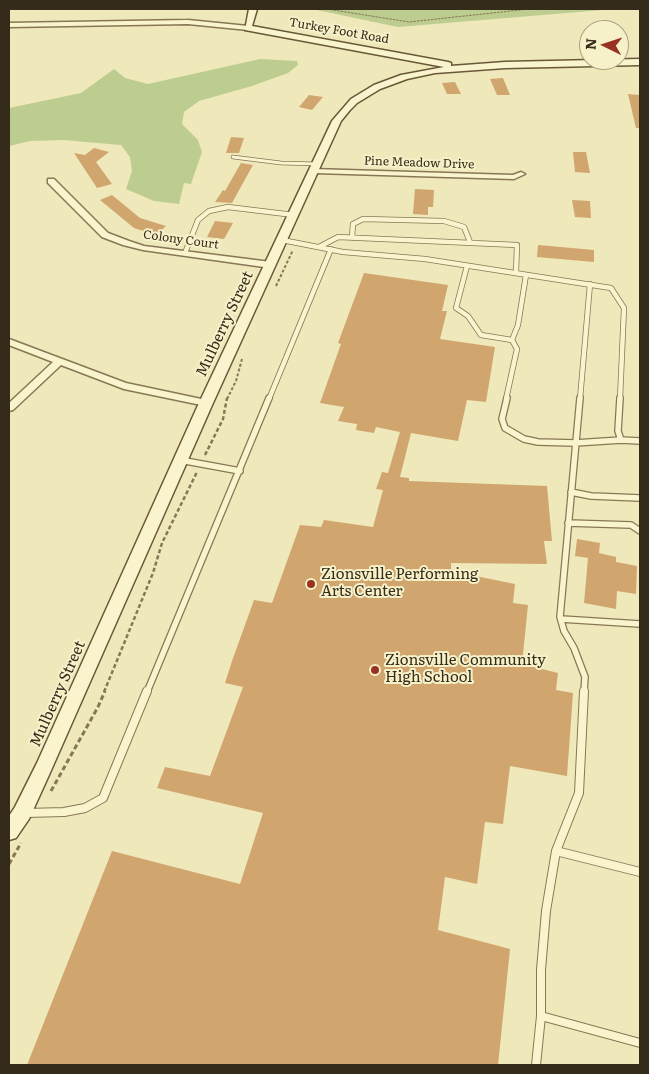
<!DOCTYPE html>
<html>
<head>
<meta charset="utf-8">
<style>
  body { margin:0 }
  #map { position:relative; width:649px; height:1074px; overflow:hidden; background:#efe8ba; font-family:Literata,serif }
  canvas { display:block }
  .frame { position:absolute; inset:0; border:10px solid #352b1a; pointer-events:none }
  .north { position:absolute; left:579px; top:20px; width:50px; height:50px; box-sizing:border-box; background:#f7f1ca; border:1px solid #a9a284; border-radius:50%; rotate:274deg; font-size:14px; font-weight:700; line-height:20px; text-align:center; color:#352b1a }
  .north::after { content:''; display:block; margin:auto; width:18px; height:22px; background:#983322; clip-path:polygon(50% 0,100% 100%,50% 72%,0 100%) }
</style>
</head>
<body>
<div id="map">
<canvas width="649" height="1074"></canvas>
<div class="frame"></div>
<div class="north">N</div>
</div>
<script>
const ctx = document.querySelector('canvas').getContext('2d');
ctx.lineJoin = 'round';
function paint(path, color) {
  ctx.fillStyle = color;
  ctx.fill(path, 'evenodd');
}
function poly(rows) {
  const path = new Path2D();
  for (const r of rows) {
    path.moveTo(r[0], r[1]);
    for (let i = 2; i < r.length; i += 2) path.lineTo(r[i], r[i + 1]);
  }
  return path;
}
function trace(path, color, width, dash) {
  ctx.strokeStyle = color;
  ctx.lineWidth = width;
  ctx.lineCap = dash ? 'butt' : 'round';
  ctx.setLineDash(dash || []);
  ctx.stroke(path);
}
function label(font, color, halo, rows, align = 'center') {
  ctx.font = font + ' Literata,serif';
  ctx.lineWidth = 4;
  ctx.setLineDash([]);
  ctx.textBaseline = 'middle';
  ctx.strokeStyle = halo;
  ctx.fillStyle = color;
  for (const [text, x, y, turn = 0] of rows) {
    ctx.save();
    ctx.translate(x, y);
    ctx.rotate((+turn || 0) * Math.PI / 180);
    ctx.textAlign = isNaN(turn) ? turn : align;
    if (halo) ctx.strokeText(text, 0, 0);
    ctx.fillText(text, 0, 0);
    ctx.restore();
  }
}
paint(poly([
  [312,9,615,9,398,27],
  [260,59,297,61,298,65,288,73,252,86,199,101,184,112,182,124,198,140,202,152,191,184,184,183,179,204,154,201,126,189,132,171,130,157,121,145,63,140,30,141,9,146,9,108,81,93,114,69,125,78,148,84]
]), '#bccd8f');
paint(poly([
  [503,78,510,95,497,95,490,79],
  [455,82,461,94,447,94,442,83],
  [628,94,640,95,640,128,636,128],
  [309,95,323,97,312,110,299,107],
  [231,137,244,138,239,153,226,153],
  [94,148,109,152,96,162,112,184,97,188,74,153,85,155],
  [573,152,586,152,590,173,575,172],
  [241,163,253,165,232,203,215,202,223,190,225,191],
  [415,189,434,190,433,207,428,207,428,215,413,214],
  [112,195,140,218,166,226,156,235,134,228,100,200],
  [572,200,590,201,591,218,575,217],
  [215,221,233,223,224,239,207,237],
  [538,245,594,250,594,262,537,257],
  [364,273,448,285,442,311,447,311,440,339,495,347,486,402,467,400,458,441,411,433,400,477,409,478,409,481,547,486,552,541,544,541,547,564,451,563,451,571,515,584,513,603,528,605,522,664,558,673,556,690,573,693,567,776,510,766,503,824,485,822,477,884,445,877,438,930,510,949,498,1065,27,1065,112,851,240,884,263,813,157,788,165,767,210,776,243,687,225,683,232,661,254,600,272,603,300,525,321,527,324,520,373,527,383,490,376,489,382,472,388,473,400,432,376,427,374,433,356,430,357,424,338,421,344,407,320,403,341,344,338,343],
  [577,539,600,543,599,553,616,557,616,562,637,566,636,594,617,591,616,609,584,603,588,558,575,556]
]), '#d0a66e');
const laneFar3 = poly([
  [233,157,281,163,318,164]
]);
const laneFar2 = poly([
  [352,237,353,224,363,219,444,221,464,227,470,242],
  [282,240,343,252,425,259,611,288,624,308,620,399],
  [319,247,338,237,517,245,516,273],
  [185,253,198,220,209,211,228,207,294,215],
  [467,266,456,308,468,316,481,335,512,340,517,349,506,399],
  [512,340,518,325,526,275],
  [269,399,331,249],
  [580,399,590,284]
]);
const laneFar1 = poly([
  [507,398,502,419,505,428,524,439,538,442,575,443,621,440],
  [580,398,560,617,564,631,574,648,585,677,584,692],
  [620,398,618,431,621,440,640,441],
  [180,460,240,471],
  [571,492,591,496,640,498],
  [568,523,631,525,640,531],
  [561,619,640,624],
  [147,692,269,398]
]);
const lane = poly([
  [26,813,64,812,85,808,103,798,147,691],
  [556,851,640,872],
  [541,1016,640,1043],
  [536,1065,541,1016,541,970,546,911,556,851,579,793,584,691]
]);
const street = poly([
  [188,20,248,26,251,28,248,30,188,24,9,27,9,23,188,20],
  [312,169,513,175,521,172,525,174,514,179,315,173,311,171,312,169],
  [48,179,54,179,108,233,129,241,144,246,271,262,275,265,271,268,143,250,123,245,102,237,48,183,48,179],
  [9,339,126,383,206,400,211,403,206,406,124,389,61,365,13,410,9,411,9,403,53,362,9,345,9,339]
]);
const secondary = poly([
  [249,9,257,9,252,26,448,62,451,63,451,66,505,62,640,59,640,65,505,68,435,73,407,79,380,89,357,103,350,110,341,121,213,403,49,775,29,819,16,838,9,840,9,816,15,807,37,763,199,403,332,121,351,99,374,85,401,75,444,67,245,30,249,9]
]);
trace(laneFar3, '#877754', 4.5);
trace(laneFar2, '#877754', 6);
trace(laneFar1, '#877754', 8);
trace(lane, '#877754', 10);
trace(street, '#877754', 3);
trace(secondary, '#685838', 3);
trace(poly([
  [327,9,409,22,529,9]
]), '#877754', 1, [2.5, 1]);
trace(poly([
  [276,286,293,250],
  [227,399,236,381,242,359]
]), '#877754', 2, [3, 2]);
trace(poly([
  [205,455,223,419,227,398],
  [104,692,153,573,162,543,197,472]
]), '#877754', 2.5, [4, 2.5]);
trace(poly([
  [51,791,98,707,105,691],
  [9,864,21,843]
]), '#877754', 3, [5, 3]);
trace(laneFar3, '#faf4ce', 3);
trace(laneFar2, '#faf4ce', 4.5);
trace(laneFar1, '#faf4ce', 5.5);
trace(lane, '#faf4ce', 8);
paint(street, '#faf4ce');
paint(secondary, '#faf4ce');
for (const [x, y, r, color] of [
  [311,584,5,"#983322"],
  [375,670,5,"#983322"]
]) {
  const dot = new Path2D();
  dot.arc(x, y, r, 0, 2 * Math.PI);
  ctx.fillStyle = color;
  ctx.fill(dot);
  trace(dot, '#f7f1ca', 2);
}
label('12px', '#352b1a', '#f7f1ca', [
  ["Turkey Foot Road",339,31,10],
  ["Pine Meadow Drive",419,163,2],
  ["Colony Court",181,240,8]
]);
label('15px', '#352b1a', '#f7f1ca', [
  ["Mulberry Street",225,324,-65],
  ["Mulberry Street",58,694,-66]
]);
label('15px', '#352b1a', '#f7f1ca', [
  ["Zionsville Performing",321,575],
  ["Arts Center",321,592],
  ["Zionsville Community",385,661],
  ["High School",385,678]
], 'left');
</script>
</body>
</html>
